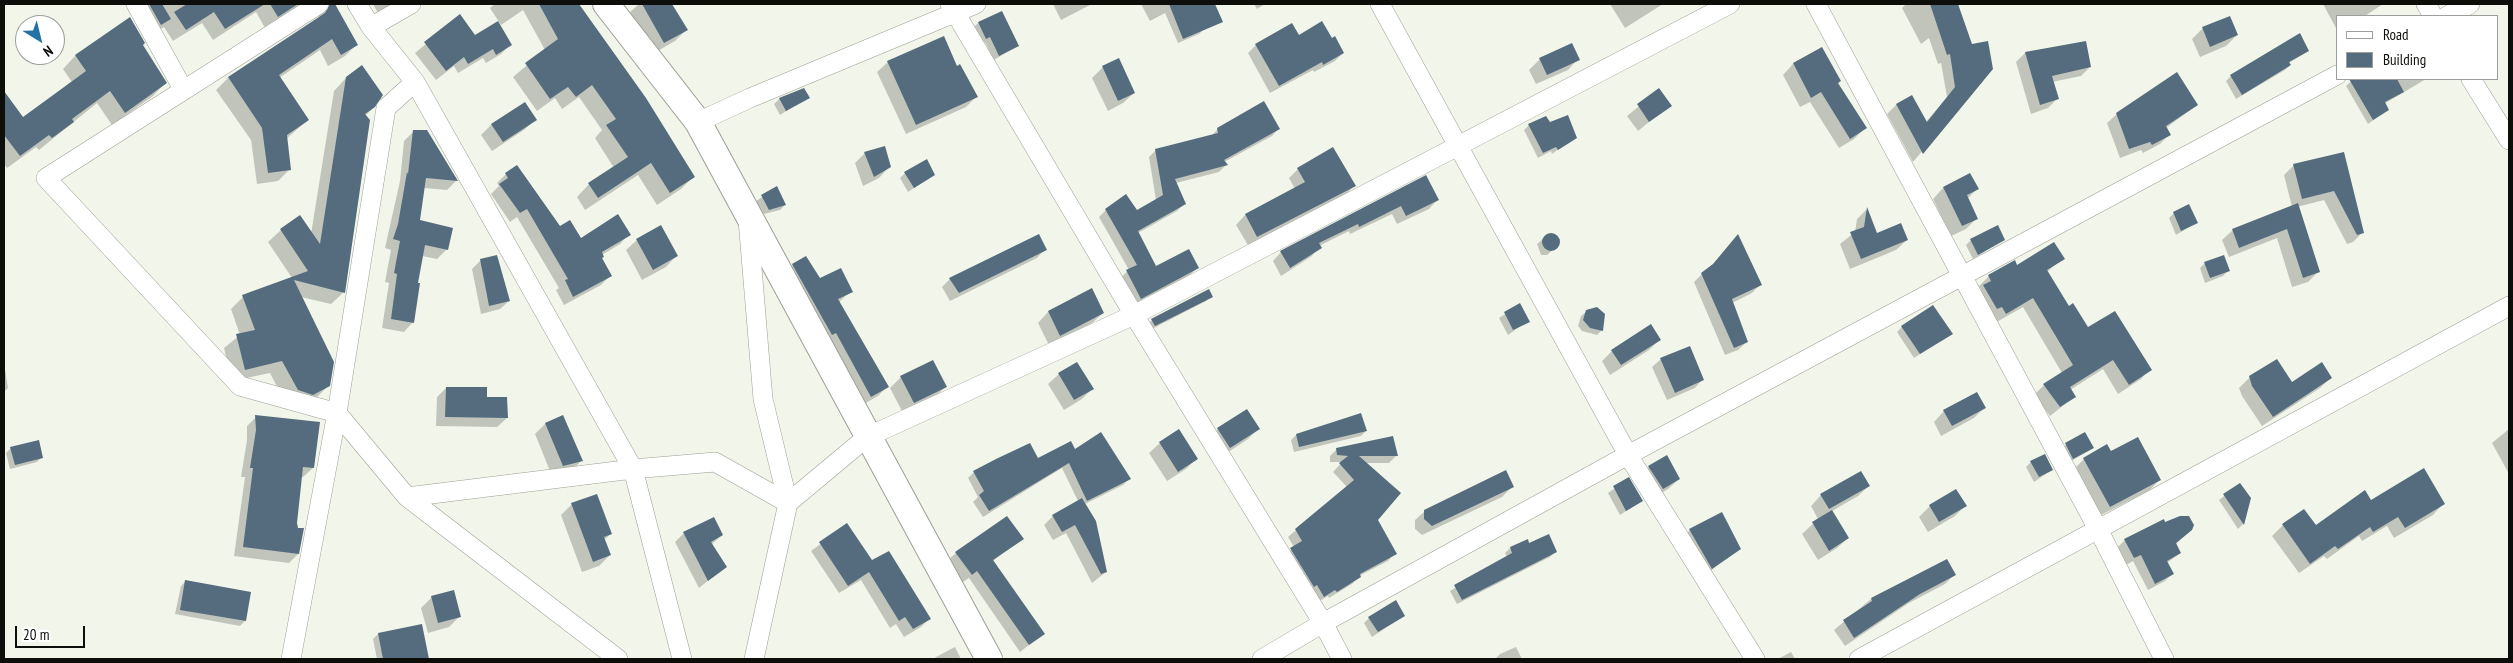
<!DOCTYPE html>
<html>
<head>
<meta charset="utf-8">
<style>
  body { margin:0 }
  #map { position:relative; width:2513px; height:663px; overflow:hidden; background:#f2f6ea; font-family:"PT Sans Narrow",sans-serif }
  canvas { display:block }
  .frame { position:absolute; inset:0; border:5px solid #0d0e0a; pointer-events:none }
  .legend { position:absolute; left:2336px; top:15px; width:162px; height:65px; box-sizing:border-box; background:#fff; border:1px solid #9e9f9d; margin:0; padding:6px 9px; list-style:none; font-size:15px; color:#0d0e0a }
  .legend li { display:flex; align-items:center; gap:10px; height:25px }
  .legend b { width:25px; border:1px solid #9e9f9d }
  .north { position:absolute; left:15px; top:15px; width:50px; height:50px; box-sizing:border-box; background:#fff; border:1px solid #9e9f9d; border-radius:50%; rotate:144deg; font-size:14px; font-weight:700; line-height:20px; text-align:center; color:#0d0e0a }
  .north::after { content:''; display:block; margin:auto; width:18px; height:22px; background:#2572a4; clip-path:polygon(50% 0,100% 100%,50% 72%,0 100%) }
  .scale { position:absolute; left:15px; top:626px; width:70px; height:22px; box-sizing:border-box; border:2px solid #0d0e0a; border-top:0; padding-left:6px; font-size:15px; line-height:18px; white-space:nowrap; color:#0d0e0a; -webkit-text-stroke:4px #fff; paint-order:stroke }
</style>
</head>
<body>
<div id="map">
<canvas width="2513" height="663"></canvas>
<div class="frame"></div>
<ul class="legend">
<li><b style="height:6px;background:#fff"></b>Road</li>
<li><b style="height:14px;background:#546c7e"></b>Building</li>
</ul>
<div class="north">N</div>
<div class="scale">20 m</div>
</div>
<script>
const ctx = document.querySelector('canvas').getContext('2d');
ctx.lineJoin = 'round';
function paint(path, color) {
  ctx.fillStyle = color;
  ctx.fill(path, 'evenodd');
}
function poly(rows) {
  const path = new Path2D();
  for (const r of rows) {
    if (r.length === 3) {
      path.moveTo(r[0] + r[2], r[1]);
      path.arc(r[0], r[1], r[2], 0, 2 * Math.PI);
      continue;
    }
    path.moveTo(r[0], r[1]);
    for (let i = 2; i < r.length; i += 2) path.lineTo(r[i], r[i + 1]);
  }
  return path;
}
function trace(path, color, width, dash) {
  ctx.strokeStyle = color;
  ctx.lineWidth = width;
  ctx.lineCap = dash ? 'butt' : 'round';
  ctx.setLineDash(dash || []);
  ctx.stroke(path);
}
paint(poly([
  [120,4,333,4,357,44,345,56,328,66,320,50,279,78,308,120,286,139,290,169,278,181,257,184,251,140,216,90,228,78,317,20,319,17,317,10,265,28,256,12,213,40,202,23,173,41,164,27,148,36,129,6],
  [373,4,397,4,378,13],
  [495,4,562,4,566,10,577,4,694,176,681,189,657,205,638,175,585,210,577,197,589,184,614,168,595,138,602,130,579,97,562,109,555,98,537,111,513,77,545,50,523,10,501,25,490,8],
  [639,4,671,4,686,30,675,41,654,53,630,12],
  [1053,4,1092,4,1061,20],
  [1141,4,1190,4,1204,29,1199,34,1178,43,1165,13,1150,21],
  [1254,4,1265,4,1257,9],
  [1610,4,1663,4,1625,28],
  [1906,4,1957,4,1971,46,1992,69,1913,162,1887,114,1896,105,1912,97,1926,122,1947,97,1941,63,1938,64,1929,38,1921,44,1902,8],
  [2323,4,2383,4,2365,16,2337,16,2337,30],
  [1001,12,1017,46,994,60,985,42,981,43,973,28,978,23],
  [460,16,474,37,510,45,501,54,486,63,483,58,458,73,454,66,436,80,415,53],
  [130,19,142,45,165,83,153,96,112,125,97,103,39,150,36,147,7,168,4,164,4,108,11,103,23,118,72,82,63,69,75,56],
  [2203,28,2237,35,2226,46,2200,57,2192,39],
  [1298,37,1332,39,1343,53,1335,61,1314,72,1313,70,1270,93,1248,53,1256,45],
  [2085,42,2090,67,2081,76,2052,82,2057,99,2048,108,2031,114,2016,62,2025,53],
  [1822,49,1837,84,1865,128,1854,139,1839,148,1810,102,1800,107,1783,75,1793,64],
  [2308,51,2289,63,2290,65,2285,70,2236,99,2226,81,2231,76],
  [1540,59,1578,59,1568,70,1536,84,1529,70],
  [888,62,956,68,976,97,966,107,906,134,877,72],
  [1103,67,1134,93,1123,103,1108,111,1092,78],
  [346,78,374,107,365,116,344,292,331,304,301,297,329,385,316,398,285,402,270,373,232,381,224,348,240,335,231,309,243,297,292,278,268,242,281,230,311,234,334,91],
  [2354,79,2426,79,2384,104,2388,110,2368,124,2346,86],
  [804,89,809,97,780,115,774,104,779,99],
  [1659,90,1670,105,1638,131,1627,116],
  [2197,105,2166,128,2169,135,2160,144,2143,153,2141,150,2120,158,2107,123,2117,114],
  [535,120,524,130,492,151,481,135,492,124],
  [1549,123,1575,137,1552,154,1551,151,1538,158,1524,130,1529,125],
  [1218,129,1278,129,1272,136,1224,162,1226,165,1219,172,1176,183,1184,204,1177,211,1138,233,1156,267,1197,268,1190,275,1134,305,1120,278,1129,270,1099,217,1106,210,1136,212,1156,200,1149,157,1156,150,1210,137],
  [414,131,426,131,456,181,447,190,424,188,418,221,452,229,446,250,437,259,422,256,416,284,413,322,404,332,382,328,389,283,385,282,391,250,385,248,400,181,404,141],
  [865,153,889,167,879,178,863,186,855,163],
  [2343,153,2363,232,2353,242,2347,244,2324,200,2297,207,2318,272,2308,282,2292,287,2277,238,2229,257,2222,240,2233,230,2292,207,2284,175,2294,165],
  [1298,169,1354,186,1345,195,1248,245,1236,225,1245,215,1295,189,1289,178],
  [905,173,934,175,908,192,900,178],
  [506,174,560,228,580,239,629,234,620,244,602,255,601,258,610,276,601,285,564,305,556,290,559,288,517,217,510,222,491,194,499,186,497,183],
  [1970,175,1977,189,1967,199,1977,218,1966,229,1951,236,1933,199,1943,188],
  [1426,177,1437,200,1429,209,1397,224,1392,214,1350,234,1349,231,1319,246,1312,256,1281,276,1273,261,1281,252],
  [776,188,785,205,780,210,764,214,756,201],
  [1866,210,1876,235,1907,240,1896,250,1850,269,1840,244,1855,232,1857,219],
  [2174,213,2196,223,2176,235,2169,218],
  [1555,234,1560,240,1559,244,1547,255,1541,255,1537,244,1548,235],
  [637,240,676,256,666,267,642,280,626,250],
  [1971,240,2003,240,1973,259,1966,245],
  [1045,249,1037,258,950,301,942,287,950,279],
  [2063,258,2047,272,2069,307,2087,329,2150,369,2141,379,2118,394,2103,369,2070,390,2074,397,2050,416,2034,395,2044,385,2062,373,2023,307,1995,323,1974,296,1981,289,1979,286,1989,276,2017,267],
  [481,260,509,301,500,309,481,314,472,269],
  [2205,263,2228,271,2223,276,2205,283,2200,268],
  [793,265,819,280,851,291,839,302,887,387,878,396,862,405,784,274],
  [1702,274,1760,285,1752,293,1732,303,1747,342,1738,350,1725,355,1694,282],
  [1091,290,1103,313,1092,323,1049,345,1038,323,1048,312],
  [1211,296,1206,301,1150,330,1147,325,1152,320],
  [1519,305,1528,321,1508,335,1499,318],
  [1587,311,1602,330,1597,335,1582,331,1578,326,1581,316],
  [1902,327,1951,334,1914,358,1897,332],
  [1659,340,1649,350,1610,375,1602,361,1612,351],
  [1661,359,1703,379,1695,388,1667,400,1652,367],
  [4,363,8,388,4,392],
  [1059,374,1092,389,1082,399,1064,410,1048,384],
  [901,377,946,386,935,397,903,413,890,388],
  [2250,377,2292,383,2330,378,2320,388,2262,426,2242,396,2239,388],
  [446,388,485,399,507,418,497,427,436,426,437,397],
  [1984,408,1974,418,1941,436,1934,422,1944,411],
  [562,416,581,461,571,472,552,476,535,434,545,424],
  [256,417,313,468,303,477,301,477,296,523,298,554,289,563,234,556,245,477,241,477,247,440,247,426],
  [1218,429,1258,429,1248,439,1219,458,1208,440],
  [2509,429,2509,474,2492,443],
  [1366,431,1361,436,1294,452,1291,440,1296,435],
  [2085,433,2093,448,2068,463,2060,449],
  [1392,437,1396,456,1389,463,1365,463,1376,520,1395,553,1388,561,1359,576,1352,584,1329,598,1328,596,1316,603,1284,557,1294,547,1288,537,1347,487,1333,472,1342,462,1330,462,1330,456,1337,449],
  [1160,443,1196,459,1186,469,1167,481,1149,453],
  [11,448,42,457,37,462,10,469,6,453],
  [1074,451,1129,479,1123,485,1085,504,1106,572,1092,583,1066,533,1053,540,1044,525,1053,516,1078,501,1062,468,983,517,973,502,978,497,968,478,974,472],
  [2110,453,2160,479,2150,490,2099,516,2074,469,2084,459],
  [2031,462,2052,470,2034,482,2026,467],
  [1649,467,1679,479,1668,489,1652,499,1638,478],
  [1628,479,1642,501,1620,515,1608,493],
  [2240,484,2250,498,2243,524,2238,529,2219,500],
  [1869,486,1858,496,1832,511,1848,538,1837,548,1818,560,1802,534,1818,519,1811,506,1821,495],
  [1512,487,1502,497,1422,535,1415,529,1415,520,1425,511],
  [2370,502,2443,504,2433,515,2394,538,2387,526,2362,541,2359,536,2327,559,2324,556,2299,573,2272,536,2283,525,2316,527],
  [572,504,611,534,604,540,610,555,599,566,582,572,561,515],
  [1930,506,1965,506,1955,516,1928,532,1919,517],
  [2165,523,2189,532,2176,544,2180,553,2167,563,2172,574,2165,581,2148,590,2133,561,2126,565,2117,548,2125,540],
  [846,525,872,562,930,618,921,627,904,637,896,624,890,628,861,580,839,593,811,551],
  [1690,530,1739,548,1704,576,1682,538],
  [684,533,722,535,711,545,726,566,699,588,675,542],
  [1022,538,993,561,1043,634,1020,652,969,578,963,582,948,560,956,553],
  [1510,548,1555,552,1550,557,1457,604,1450,591,1507,557,1505,553],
  [1954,575,1945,584,1909,603,1845,646,1834,630,1871,599],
  [186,581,250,593,245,621,240,626,175,614,181,586],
  [432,597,459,617,449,627,428,633,421,608],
  [1404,616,1372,637,1364,623,1369,618],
  [421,625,427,659,377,659,373,639,378,634],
  [955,647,961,659,934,659,936,657],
  [1516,647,1522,659,1495,659,1500,654],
  [1791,652,1795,659,1778,659]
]), '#0003');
paint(poly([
  [149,4,162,4,171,19,161,25],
  [187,4,265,4,225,29,214,12,186,30,174,12],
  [270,4,298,4,278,17],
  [330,4,335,4,358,45,341,55,332,39,279,75,309,120,287,135,291,170,268,173,262,128,228,77,325,13],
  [539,4,579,4,646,98,695,177,670,193,651,163,598,198,588,183,628,157,606,125,616,119,592,85,576,97,568,87,550,99,525,63,558,39],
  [642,4,672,4,688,30,664,43],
  [1169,4,1215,4,1223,22,1183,39],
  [1930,4,1958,4,1972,44,1988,41,1993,69,1923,154,1896,104,1912,95,1927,122,1955,87,1950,54,1947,55],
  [1002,11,1019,46,999,56,990,37,986,39,978,22],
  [460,14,475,35,498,21,512,45,496,55,493,49,468,64,464,57,446,71,424,42],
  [2230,16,2238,35,2210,47,2202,27],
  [130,17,145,43,143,45,167,83,125,113,110,91,72,119,74,122,52,138,49,135,20,156,4,135,4,91,23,117,86,71,75,55],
  [1322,21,1332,38,1335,36,1344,53,1323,65,1322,62,1279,86,1255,44,1292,23,1299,35],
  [2300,33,2309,51,2289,62,2291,65,2242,95,2230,75],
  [944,36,957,66,960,64,978,97,916,125,887,61],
  [2086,41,2091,67,2052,76,2059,99,2040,105,2025,52],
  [1572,43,1580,60,1547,75,1539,58],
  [1822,47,1841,81,1838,83,1867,128,1850,139,1821,92,1811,98,1793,63],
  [1119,58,1135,93,1118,101,1102,66],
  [362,65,383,95,375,107,365,114,370,120,345,293,294,280,334,362,330,386,313,395,298,390,282,361,245,370,236,334,255,330,242,295,308,271,280,229,300,215,320,244,346,77],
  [2177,72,2198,105,2166,126,2171,135,2152,145,2150,142,2129,149,2116,113],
  [2349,79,2397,79,2404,92,2385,102,2389,110,2373,120],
  [804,88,810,98,786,111,779,98],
  [1659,88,1672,106,1649,122,1637,104],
  [1264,101,1280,129,1224,160,1228,165,1175,179,1186,204,1138,231,1156,266,1189,249,1199,268,1141,299,1126,270,1137,265,1105,209,1126,194,1137,210,1163,195,1155,149,1218,133,1217,128],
  [525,102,537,120,503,142,491,124],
  [1568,115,1577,138,1558,150,1556,147,1543,153,1528,124,1546,116,1550,122],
  [413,130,427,130,458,181,426,178,420,220,453,228,448,250,425,245,418,283,420,283,414,323,391,319,397,274,394,273,400,241,393,239,398,224,407,172,408,174],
  [885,146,891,167,874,177,864,152],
  [1333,147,1356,186,1257,237,1245,214,1305,182,1297,168],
  [2344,152,2364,233,2357,235,2334,191,2302,199,2293,164],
  [927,159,935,175,914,188,904,172],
  [517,165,560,226,570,220,581,238,618,214,631,235,602,252,604,257,602,258,612,276,573,297,565,280,568,279,527,209,520,213,499,184,508,178,505,173],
  [1970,173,1979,189,1967,195,1978,219,1962,226,1943,187],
  [1426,175,1439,200,1406,216,1401,206,1359,227,1358,224,1319,243,1322,248,1290,268,1280,251],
  [777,186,786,205,769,210,761,195],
  [2298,203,2320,272,2303,278,2287,229,2239,248,2232,229],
  [2189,204,2198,223,2181,231,2173,212],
  [1867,207,1877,233,1901,223,1908,240,1861,259,1850,232,1864,227],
  [661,225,678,256,653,270,636,239],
  [1998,225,2005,240,1978,255,1970,239],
  [1551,242,9],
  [1039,234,1047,250,959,293,949,278],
  [1738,234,1762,285,1732,299,1748,342,1734,348,1701,273,1713,264],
  [2054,242,2065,259,2047,270,2069,306,2073,303,2088,327,2115,311,2152,370,2129,385,2113,360,2070,387,2076,397,2060,407,2043,384,2073,365,2033,298,2006,314,2002,307,1997,309,1983,285,1991,281,1988,275,2015,260,2017,265],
  [497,255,510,301,489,306,480,259],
  [2224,255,2230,271,2210,278,2204,262],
  [806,256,820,278,841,268,853,292,838,299,889,387,871,397,836,333,832,335,792,264],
  [1092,288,1104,313,1060,336,1048,311],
  [1209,289,1213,297,1155,326,1151,319],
  [1520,303,1530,322,1513,330,1504,312],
  [1933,305,1953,334,1920,354,1901,326],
  [1597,307,1605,314,1603,331,1590,328,1583,320,1586,310],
  [1651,324,1661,340,1621,365,1611,350],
  [1690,346,1704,380,1675,393,1660,358],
  [2277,359,2292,382,2322,362,2332,378,2273,417,2252,386,2249,376],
  [933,360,947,387,914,403,900,376],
  [1077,362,1094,389,1074,400,1058,373],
  [446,387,487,387,487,397,507,397,508,418,445,417],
  [1977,392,1986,408,1952,426,1943,410],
  [1247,409,1260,429,1230,448,1217,428],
  [1361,413,1367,431,1299,447,1296,434],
  [255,415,320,422,314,468,303,467,297,523,298,528,304,528,299,554,243,547,253,468,250,468,256,430],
  [563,415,583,461,563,466,545,423],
  [1179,429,1198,459,1178,472,1159,442],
  [1101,432,1131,479,1087,501,1069,463,989,511,979,495,984,491,973,471,996,459,1030,443,1038,458,1071,441,1075,449],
  [2085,432,2094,448,2073,459,2065,443],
  [1393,436,1398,456,1359,456,1401,493,1378,520,1397,554,1360,574,1361,577,1337,592,1335,590,1324,597,1317,585,1314,587,1290,548,1302,541,1295,529,1354,480,1339,463,1348,456,1337,455,1336,448],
  [2138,437,2161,480,2110,507,2083,458,2107,444,2111,451],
  [39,440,43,458,15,465,10,447],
  [2045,454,2053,470,2039,477,2030,461],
  [1667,455,1680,479,1663,489,1648,466],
  [2424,468,2445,504,2405,528,2398,517,2373,532,2370,527,2338,549,2335,546,2310,564,2282,524,2304,509,2316,525,2365,490,2371,500],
  [1506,470,1514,487,1432,526,1424,519,1424,510],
  [1861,471,1870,486,1829,509,1820,494],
  [1629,477,1643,501,1626,511,1613,486],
  [2240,483,2251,498,2244,525,2223,494],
  [1956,489,1967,506,1939,522,1929,505],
  [597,494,612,534,604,537,611,555,593,562,571,503],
  [1082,498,1096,521,1107,572,1101,574,1075,525,1062,532,1052,515],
  [1832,510,1849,538,1829,551,1812,522],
  [1722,512,1741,549,1712,569,1689,529],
  [1007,516,1024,539,993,560,1045,634,1029,645,977,571,972,575,955,552],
  [2180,516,2189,516,2194,525,2192,530,2176,543,2181,553,2167,561,2174,574,2155,584,2141,555,2134,558,2124,539,2164,519,2165,522],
  [714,517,723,535,711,542,727,567,708,581,683,532],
  [847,523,872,560,889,551,931,619,913,629,905,617,899,621,869,572,848,586,819,542],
  [1549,534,1557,552,1462,600,1454,585,1512,553,1510,547,1528,539,1529,543],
  [1947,559,1956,575,1920,594,1854,638,1843,620,1872,601,1871,598],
  [185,580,251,592,246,621,180,610],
  [454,590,461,617,438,623,431,596],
  [1396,600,1405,616,1378,632,1368,617],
  [422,624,429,659,383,659,378,633]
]), '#546c7e');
const street = poly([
  [136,4,183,89],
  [319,4,46,178,240,386,337,413,407,497,618,659],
  [357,4,371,27,415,82,633,469,682,659],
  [950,4,1134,315,1323,623,1342,659],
  [1380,4,1628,455,1755,659],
  [1816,4,2098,529,2164,659],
  [2426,4,2433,16],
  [2447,16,2470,4],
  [371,27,411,4],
  [2471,79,2509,140],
  [698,122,750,98,976,4],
  [748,220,763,399,788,503,754,659],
  [407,497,633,469,715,462,788,503,867,437,1134,315,1730,4],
  [291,659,337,413,386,108,415,82],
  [1262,659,1323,623,1628,455,2337,75],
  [1859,659,2509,306]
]);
const secondary = poly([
  [606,4,698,122,989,659]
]);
trace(street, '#9c9f94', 20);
trace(secondary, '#9c9f94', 28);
trace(street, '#fff', 19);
trace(secondary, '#fff', 26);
</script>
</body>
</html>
